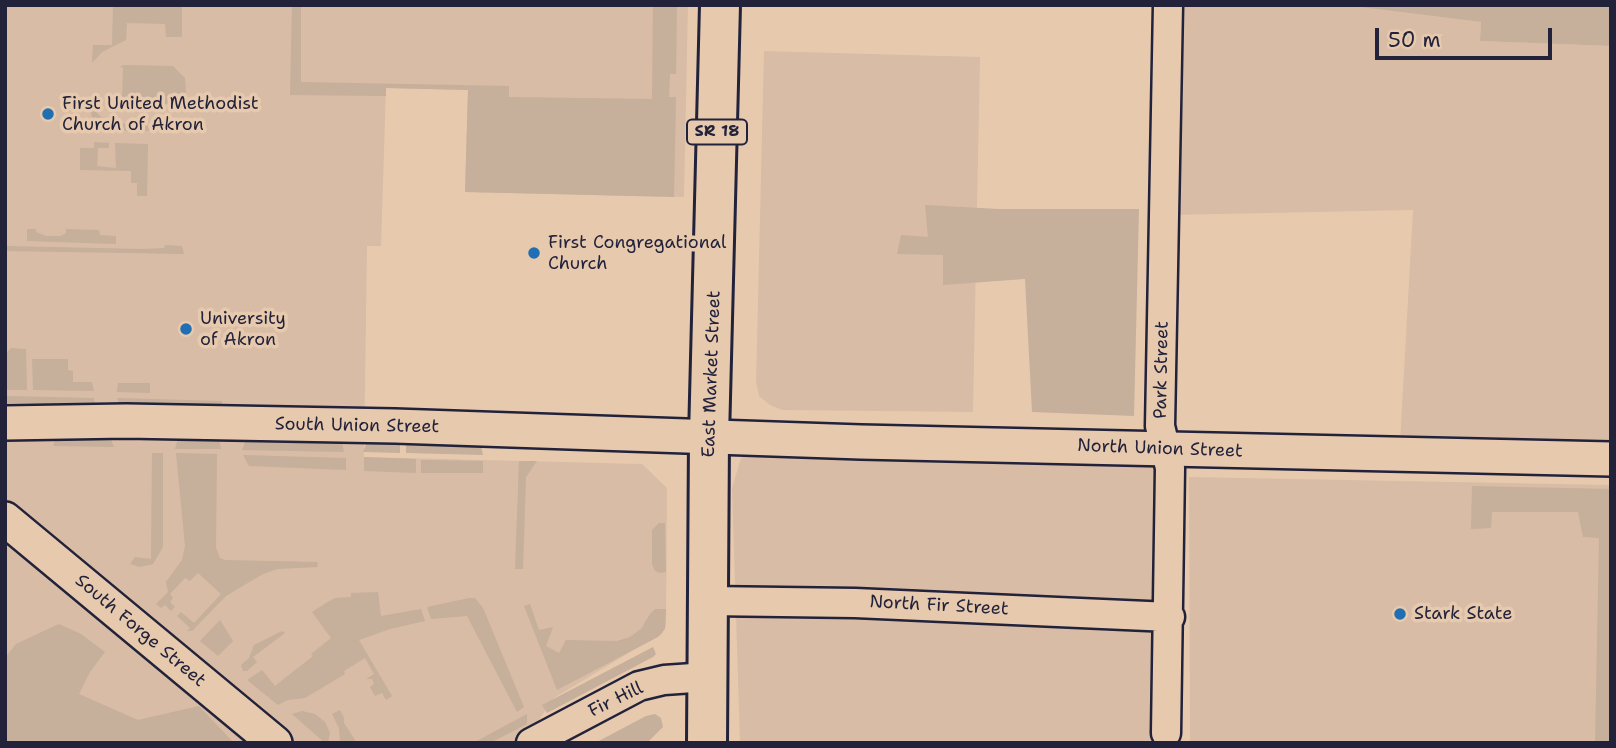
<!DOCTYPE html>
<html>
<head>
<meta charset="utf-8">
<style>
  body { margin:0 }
  #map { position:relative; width:1616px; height:748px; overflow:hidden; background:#e7caae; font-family:"Shantell Sans",sans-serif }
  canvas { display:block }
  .frame { position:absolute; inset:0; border:7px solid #22223b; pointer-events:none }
  .scale { position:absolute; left:1375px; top:28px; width:177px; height:32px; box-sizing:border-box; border:4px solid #22223b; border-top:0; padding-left:9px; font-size:21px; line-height:24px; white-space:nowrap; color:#22223b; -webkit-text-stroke:5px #e7caae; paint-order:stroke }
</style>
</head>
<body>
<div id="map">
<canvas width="1616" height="748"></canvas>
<div class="frame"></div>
<div class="scale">50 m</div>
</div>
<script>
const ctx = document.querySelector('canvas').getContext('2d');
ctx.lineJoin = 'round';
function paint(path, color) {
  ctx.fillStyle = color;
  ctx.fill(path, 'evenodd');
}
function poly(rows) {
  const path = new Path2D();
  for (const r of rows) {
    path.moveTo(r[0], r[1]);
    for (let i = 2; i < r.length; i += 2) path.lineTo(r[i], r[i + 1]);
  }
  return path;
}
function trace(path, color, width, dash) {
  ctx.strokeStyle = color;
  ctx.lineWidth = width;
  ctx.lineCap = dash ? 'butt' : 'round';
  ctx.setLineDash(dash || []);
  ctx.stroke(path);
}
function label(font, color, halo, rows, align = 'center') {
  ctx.font = font + ' "Shantell Sans",sans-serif';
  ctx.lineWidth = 7;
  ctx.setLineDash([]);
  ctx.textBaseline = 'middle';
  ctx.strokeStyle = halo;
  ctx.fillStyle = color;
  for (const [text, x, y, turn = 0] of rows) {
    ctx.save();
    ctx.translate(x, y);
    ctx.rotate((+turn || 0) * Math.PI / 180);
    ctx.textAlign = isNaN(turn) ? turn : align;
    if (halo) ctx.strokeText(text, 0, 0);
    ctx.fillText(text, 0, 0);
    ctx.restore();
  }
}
paint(poly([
  [5,5,688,5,684,197,465,192,468,90,386,88,381,246,367,246,364,457,642,464,667,488,666,625,662,634,635,649,554,698,523,743,5,743],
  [1182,5,1344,5,1481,22,1480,41,1611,46,1611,448,1400,443,1413,210,1170,215],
  [764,51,980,57,973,412,782,410,770,405,759,396,756,382],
  [757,444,1160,455,1178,743,740,743,732,488,741,458],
  [1189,477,1611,485,1611,743,1190,743]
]), '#d8bca5');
paint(poly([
  [113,5,182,5,182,37,166,37,165,24,127,23,126,40,102,52,92,63,93,45,112,45],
  [292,5,301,5,301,82,509,86,509,97,652,99,653,5,677,5,676,74,670,74,669,97,676,97,674,197,465,192,468,90,386,88,386,96,290,95],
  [1344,5,1611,5,1611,46,1480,41,1481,22],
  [123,65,173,66,185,78,186,92,178,101,170,104,122,103,119,101,122,100,123,68,120,67],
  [91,105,99,115,109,122,148,126,149,131,95,130,95,124,92,124],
  [94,142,109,143,109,148,98,148,97,166,116,168,115,143,148,144,147,196,137,196,137,183,131,183,131,171,80,170,80,148,94,148],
  [925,205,999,209,1139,209,1134,416,1032,412,1025,279,943,285,943,255,897,254,901,235,928,237],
  [27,229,36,229,36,232,46,236,61,236,66,233,66,229,99,230,100,235,116,236,116,244,27,241],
  [165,245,182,246,184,254,5,251,5,246,143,249,164,248],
  [11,348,26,349,27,390,5,390,5,354],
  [32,359,68,359,68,370,73,371,73,382,92,382,94,391,33,390],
  [118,383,150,383,150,393,117,392],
  [5,396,94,398,95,405,5,403],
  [117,398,222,401,222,408,120,406],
  [57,436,110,437,114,447,53,446],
  [178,438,219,439,221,449,175,449],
  [246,440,342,442,344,452,242,450],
  [367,442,400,443,400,453,363,452],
  [406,444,481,445,483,455,406,453],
  [152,453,163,453,163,547,153,564,140,567,130,564,135,557,151,559],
  [176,453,217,454,216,548,220,558,225,560,318,562,317,567,278,569,263,574,226,596,192,631,187,631,190,628,177,616,181,612,194,623,221,594,198,573,190,581,185,578,170,594,173,598,170,602,175,607,171,611,165,605,161,608,156,604,168,592,166,582,182,560,185,546],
  [243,455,346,458,346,470,249,466],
  [364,457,416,459,416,473,364,471],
  [421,460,483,461,483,473,421,473],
  [519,461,537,461,526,477,523,569,515,569],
  [1472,486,1611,489,1611,743,1595,743,1599,538,1583,537,1578,512,1492,512,1491,528,1471,529],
  [659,523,665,523,666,572,660,573,655,571,652,564,652,530],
  [378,592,381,616,421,609,425,621,390,629,359,640,392,696,386,700,382,693,375,696,370,687,374,684,372,679,366,679,374,674,365,658,344,671,345,674,305,698,288,700,278,705,247,680,262,670,275,686,313,656,311,654,331,638,312,612,326,603,335,598,351,597,351,593],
  [469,598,475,598,483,608,524,707,517,712,467,616,431,619,427,607],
  [530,604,539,630,553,627,546,646,559,653,566,640,617,641,630,637,641,629,650,614,655,609,666,609,665,629,658,637,557,690,524,606],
  [220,620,233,641,218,656,200,641],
  [59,624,81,634,105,652,90,672,79,694,138,720,199,706,234,743,5,743,5,658,16,644],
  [282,631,285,633,253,657,257,662,247,671,243,671,241,665,249,658,254,645],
  [653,647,656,654,653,657,547,713,542,705],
  [340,710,344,718,344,723,357,743,340,743,339,728,332,714],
  [302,711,315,714,325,722,330,733,328,743,325,743,292,714],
  [527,714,527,724,490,743,473,743],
  [655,714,661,718,663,727,647,743,595,743,646,716]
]), '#c6af9b');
const minor = poly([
  [708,601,855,603,1170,617],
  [1166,733,1170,468,1160,426,1168,5],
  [531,743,639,686,664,680,708,677]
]);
const tertiary = poly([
  [5,423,126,421,395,426,861,442,1611,459],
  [5,519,275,743]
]);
const primary = poly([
  [707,743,709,437,720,5]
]);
trace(minor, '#22223b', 33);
trace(tertiary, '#22223b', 38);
trace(primary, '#22223b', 44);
trace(minor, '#e7caae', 28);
trace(tertiary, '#e7caae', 33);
trace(primary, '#e7caae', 38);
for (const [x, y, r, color] of [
  [48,114,7,"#1f6fb2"],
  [534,253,7,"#1f6fb2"],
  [186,329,7,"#1f6fb2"],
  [1400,614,7,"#1f6fb2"]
]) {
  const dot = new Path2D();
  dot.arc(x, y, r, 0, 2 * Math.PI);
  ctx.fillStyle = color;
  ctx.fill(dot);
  trace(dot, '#e7caae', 2.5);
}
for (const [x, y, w] of [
  [717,132,60]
]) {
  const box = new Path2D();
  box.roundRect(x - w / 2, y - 12.5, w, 25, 5);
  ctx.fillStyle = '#e7caae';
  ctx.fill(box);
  trace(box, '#22223b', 2);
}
label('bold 16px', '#22223b', null, [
  ["SR 18",717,132]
]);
label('18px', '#22223b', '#e7caae', [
  ["First United Methodist",62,104],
  ["Church of Akron",62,125],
  ["First Congregational",548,243],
  ["Church",548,264],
  ["University",200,319],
  ["of Akron",200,340],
  ["Stark State",1414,614]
], 'left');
label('18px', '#22223b', '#e7caae', [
  ["Park Street",1162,370,-89],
  ["East Market Street",712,374,-88],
  ["South Union Street",357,426,1],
  ["North Union Street",1160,449,2],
  ["North Fir Street",939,606,3],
  ["South Forge Street",140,631,40],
  ["Fir Hill",616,700,-26]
]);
</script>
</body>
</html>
